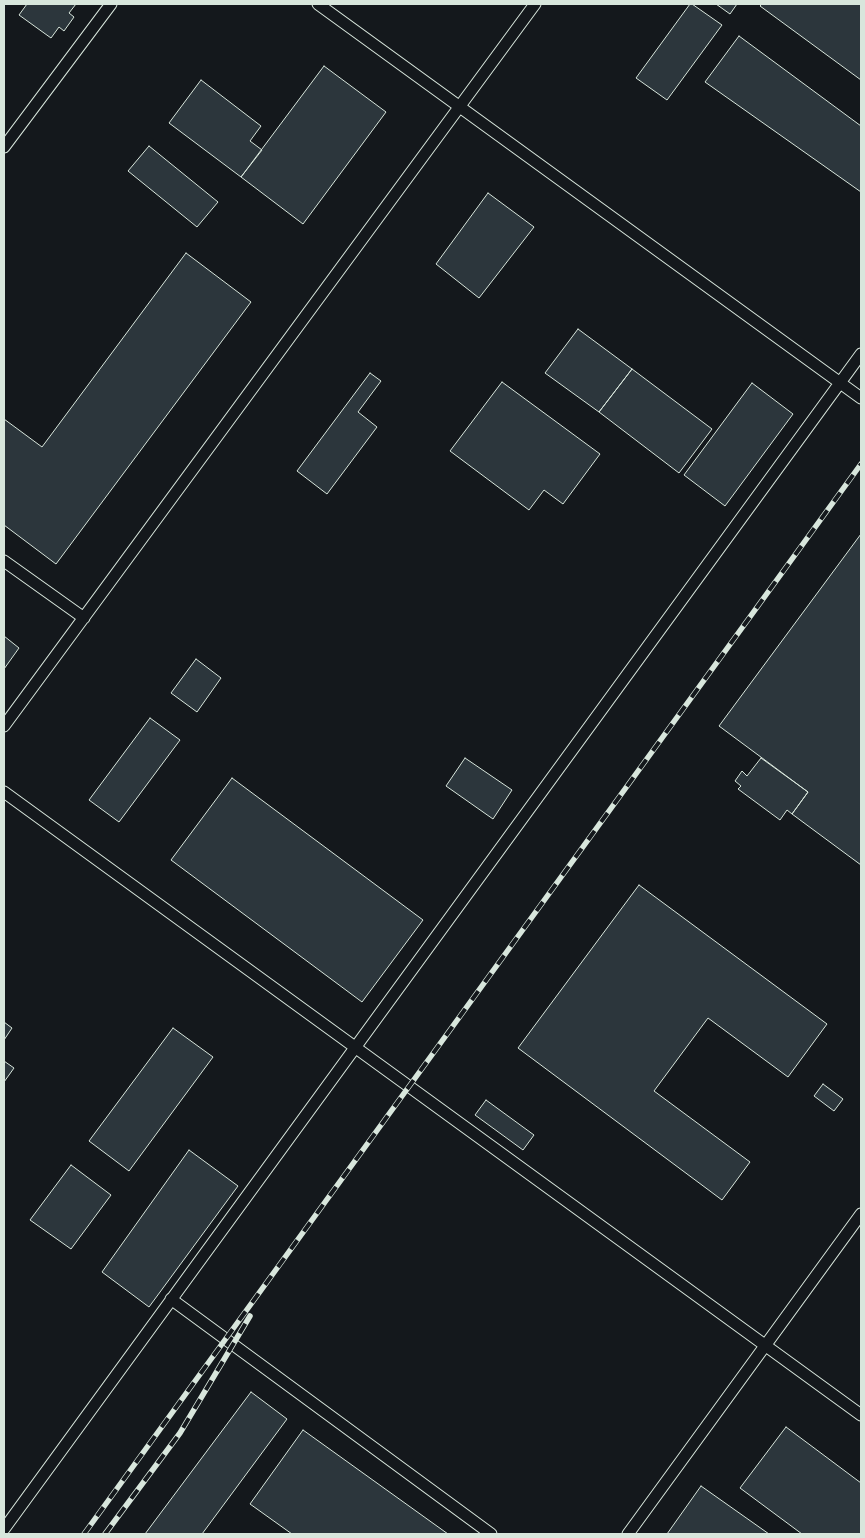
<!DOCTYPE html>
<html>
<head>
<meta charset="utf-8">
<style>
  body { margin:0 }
  #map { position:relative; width:865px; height:1538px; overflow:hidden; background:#14181c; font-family:Cabin,sans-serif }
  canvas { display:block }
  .frame { position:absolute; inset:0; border:5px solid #d8e6dc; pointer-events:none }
</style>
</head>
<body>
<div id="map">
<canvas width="865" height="1538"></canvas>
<div class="frame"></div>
</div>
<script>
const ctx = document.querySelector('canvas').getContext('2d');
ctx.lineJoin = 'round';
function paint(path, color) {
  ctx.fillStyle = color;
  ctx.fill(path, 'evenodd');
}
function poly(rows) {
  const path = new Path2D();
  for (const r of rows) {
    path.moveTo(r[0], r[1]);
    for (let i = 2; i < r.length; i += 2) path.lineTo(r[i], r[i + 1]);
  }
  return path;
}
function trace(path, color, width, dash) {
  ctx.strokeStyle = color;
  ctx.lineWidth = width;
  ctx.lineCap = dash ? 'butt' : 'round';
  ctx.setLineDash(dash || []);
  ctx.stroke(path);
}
const building = poly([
  [27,4,76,4,69,13,74,17,64,31,59,27,51,38,19,15,27,4],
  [690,4,692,4,722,25,667,100,636,78,690,4],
  [716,4,737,4,730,14,716,4],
  [762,4,861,4,861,80,760,6,762,4],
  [739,36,861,126,861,192,705,82,739,36],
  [324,66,386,112,303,224,241,177,324,66],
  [201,80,261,126,250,141,262,150,241,177,169,123,201,80],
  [149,146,218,202,197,227,128,171,149,146],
  [488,193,534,227,479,298,436,264,488,193],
  [186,253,251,302,56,564,4,525,4,419,42,447,186,253],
  [578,329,632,369,599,412,545,373,578,329],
  [632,369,712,429,679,473,599,412,632,369],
  [370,373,381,381,358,412,377,427,327,494,297,471,370,373],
  [502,382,600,454,563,504,544,490,529,510,450,451,502,382],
  [752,383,793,414,725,506,684,475,752,383],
  [861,534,861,865,792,814,808,792,719,726,861,534],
  [4,636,19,648,4,669,4,636],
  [196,659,221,678,197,712,171,693,196,659],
  [150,718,180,740,119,822,89,800,150,718],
  [465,758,512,790,493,819,446,786,465,758],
  [761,758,808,792,792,814,787,810,780,820,738,789,741,786,735,781,742,771,747,776,761,758],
  [232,778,423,920,362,1002,171,860,232,778],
  [639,885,827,1024,788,1077,708,1018,654,1091,750,1162,722,1200,518,1048,639,885],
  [4,1022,12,1028,4,1040,4,1022],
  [173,1028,213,1057,129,1171,89,1141,173,1028],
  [4,1061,14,1068,4,1082,4,1061],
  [823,1084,843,1099,834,1111,814,1096,823,1084],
  [486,1100,534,1135,523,1150,475,1115,486,1100],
  [189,1150,238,1186,149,1307,102,1272,189,1150],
  [71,1165,111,1195,71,1249,30,1220,71,1165],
  [251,1392,287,1419,202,1534,145,1534,251,1392],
  [786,1427,861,1483,861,1534,802,1534,740,1488,786,1427],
  [303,1430,448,1534,292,1534,250,1504,303,1430],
  [701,1486,769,1534,667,1534,701,1486]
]);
paint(building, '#2c363c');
trace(building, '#d8e6dc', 1);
const service = poly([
  [318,4,861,398],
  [4,147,111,4],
  [4,561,84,618],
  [4,726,535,4],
  [4,792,861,1415],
  [171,1299,491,1534],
  [4,1529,861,354],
  [628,1534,861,1214]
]);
trace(service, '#d8e6dc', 13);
trace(service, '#14181c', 11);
const rail = poly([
  [84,1534,861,464],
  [105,1534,180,1433,250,1316]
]);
trace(rail, '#d8e6dc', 5.5);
trace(rail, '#14181c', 4, [11]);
</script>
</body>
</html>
